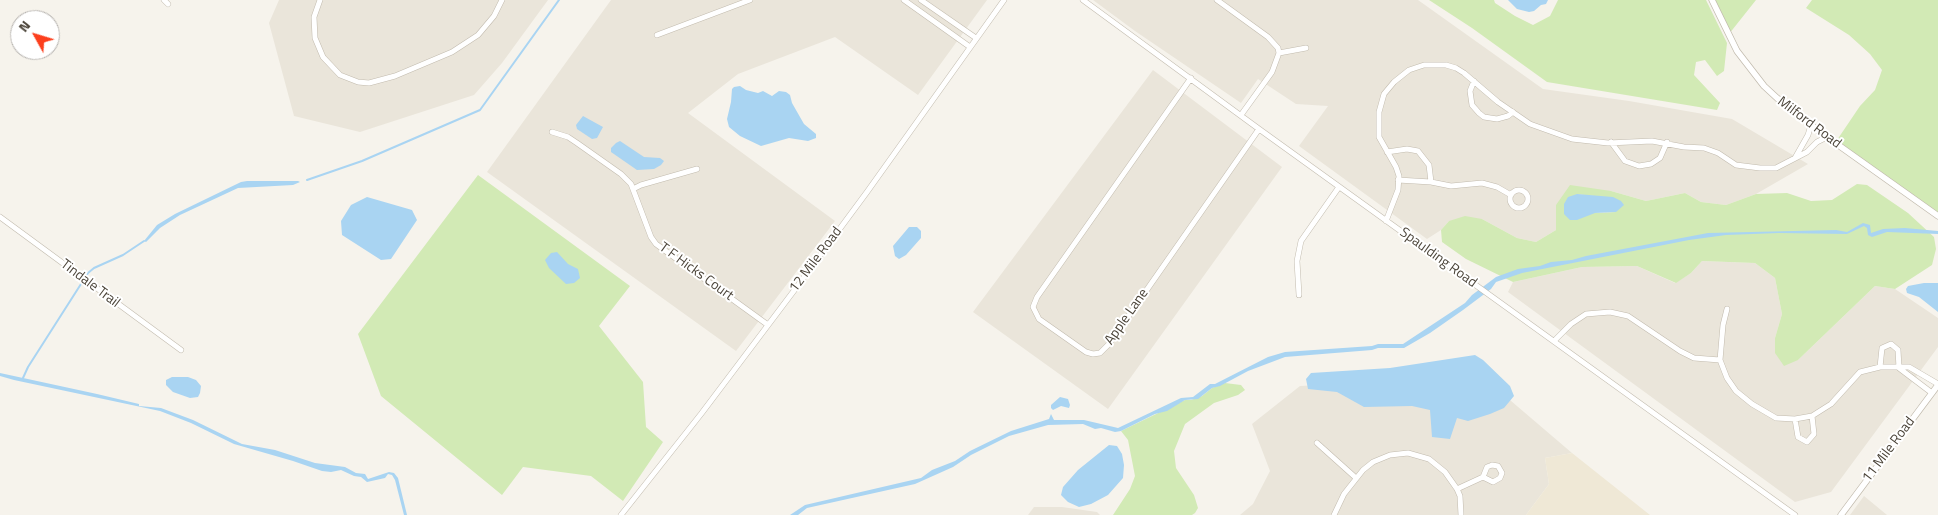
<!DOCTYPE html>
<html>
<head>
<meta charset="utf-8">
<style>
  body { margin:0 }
  #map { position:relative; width:1938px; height:515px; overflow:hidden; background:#f6f3ec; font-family:"Titillium Web",sans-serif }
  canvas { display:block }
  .north { position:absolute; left:10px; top:10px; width:50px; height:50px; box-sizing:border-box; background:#fff; border:1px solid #b7b4b0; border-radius:50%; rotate:309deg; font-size:14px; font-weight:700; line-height:20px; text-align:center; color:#4b4439 }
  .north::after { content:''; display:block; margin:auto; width:18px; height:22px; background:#fc3f1d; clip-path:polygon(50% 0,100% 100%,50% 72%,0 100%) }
</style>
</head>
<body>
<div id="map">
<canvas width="1938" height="515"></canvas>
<div class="north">N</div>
</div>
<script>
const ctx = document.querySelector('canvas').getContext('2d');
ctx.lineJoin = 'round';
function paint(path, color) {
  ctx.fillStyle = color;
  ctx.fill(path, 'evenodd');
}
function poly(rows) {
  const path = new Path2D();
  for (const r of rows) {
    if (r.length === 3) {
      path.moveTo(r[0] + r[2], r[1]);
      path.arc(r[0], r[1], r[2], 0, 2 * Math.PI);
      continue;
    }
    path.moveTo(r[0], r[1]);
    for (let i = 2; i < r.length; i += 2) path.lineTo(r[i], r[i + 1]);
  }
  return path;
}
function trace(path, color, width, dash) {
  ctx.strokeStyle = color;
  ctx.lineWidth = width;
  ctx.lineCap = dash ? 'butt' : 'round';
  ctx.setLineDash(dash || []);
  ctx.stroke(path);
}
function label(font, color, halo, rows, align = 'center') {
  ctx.font = font + ' "Titillium Web",sans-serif';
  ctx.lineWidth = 4;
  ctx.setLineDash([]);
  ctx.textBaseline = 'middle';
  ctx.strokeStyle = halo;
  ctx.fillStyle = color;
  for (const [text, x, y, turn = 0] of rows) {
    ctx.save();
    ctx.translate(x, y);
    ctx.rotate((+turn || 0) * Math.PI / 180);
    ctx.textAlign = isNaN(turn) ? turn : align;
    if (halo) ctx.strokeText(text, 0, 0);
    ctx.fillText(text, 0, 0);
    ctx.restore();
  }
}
paint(poly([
  [279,0,548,0,502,63,474,95,360,132,294,116,269,23],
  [611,0,987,0,918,95,835,37,738,74,688,113,835,221,736,351,487,172],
  [1093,0,1418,0,1543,89,1629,101,1732,119,1808,164,1756,194,1726,205,1701,202,1685,193,1646,201,1611,191,1556,205,1556,230,1536,242,1517,238,1482,219,1449,221,1441,230,1427,239,1299,146,1328,106,1296,104,1258,79,1241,103,1135,31],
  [1153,70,1282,167,1108,409,973,312],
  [1702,261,1755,263,1775,278,1782,314,1775,338,1798,360,1875,286,1895,289,1938,318,1938,347,1831,492,1795,502,1508,292,1513,282,1582,267,1637,266,1675,283,1691,273],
  [1483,377,1572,453,1545,458,1549,484,1526,515,1240,515,1253,504,1270,471,1252,424,1300,386],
  [1864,496,1887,515,1850,515],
  [1034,507,1062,507,1097,512,1100,515,1028,515]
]), '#eae5da');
paint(poly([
  [1572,453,1650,515,1526,515,1549,484,1545,458]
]), '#efe8d6');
paint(poly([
  [1429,0,1494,0,1495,3,1515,16,1533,25,1550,16,1558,0,1706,0,1727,43,1724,71,1717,76,1705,60,1696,62,1694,75,1720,103,1717,110,1547,82,1472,28],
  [1712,0,1756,0,1729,34],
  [1812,0,1938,0,1938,216,1835,143,1860,106,1875,90,1882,70,1870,54,1849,35,1806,8],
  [478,175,630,286,599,326,643,382,646,427,663,442,623,501,591,476,523,467,502,495,381,396,358,334],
  [1857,184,1867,185,1908,213,1934,237,1936,249,1932,265,1895,289,1875,286,1798,360,1784,366,1775,353,1775,338,1782,314,1775,278,1755,263,1702,261,1691,273,1676,283,1637,266,1582,267,1513,282,1466,259,1442,242,1441,230,1449,221,1465,216,1482,219,1517,238,1536,242,1556,230,1556,205,1570,185,1611,191,1646,201,1685,193,1701,202,1726,205,1756,194,1787,193,1811,201,1832,200],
  [1577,194,1594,196,1616,212,1595,213],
  [1225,383,1241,385,1245,390,1238,395,1214,403,1185,424,1174,451,1176,468,1194,495,1198,508,1195,513,1192,515,1113,515,1130,489,1135,476,1128,440,1121,431,1185,400,1191,400,1202,396,1212,388]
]), '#d2eab5');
paint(poly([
  [1508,0,1548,0,1546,4,1541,5,1534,11,1529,12,1517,9],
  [740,86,746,90,758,93,763,91,772,96,779,91,786,92,790,95,792,103,804,124,816,134,816,138,808,141,789,138,761,146,740,136,729,127,727,119,731,102,732,89,734,87],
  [583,116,603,127,597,138,592,139,577,129,576,125],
  [620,141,644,157,660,158,664,161,661,165,654,169,637,170,611,152,611,148,616,143],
  [247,181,298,181,300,182,293,185,238,188,180,215,160,228,146,242,144,241,157,225,175,214,241,182],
  [1577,194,1613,197,1621,201,1624,205,1616,212,1595,213,1577,220,1570,220,1564,214,1564,204,1568,197],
  [367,197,412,210,417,220,391,259,381,260,342,235,341,221,351,205],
  [1863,223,1870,225,1871,233,1883,229,1905,228,1938,231,1938,234,1887,232,1872,237,1868,235,1867,228,1864,226,1847,234,1779,233,1726,235,1689,240,1522,273,1496,282,1491,289,1463,310,1430,333,1404,348,1378,348,1372,350,1285,357,1248,371,1220,386,1212,388,1198,399,1185,400,1167,411,1155,414,1121,431,1115,432,1101,428,1095,429,1083,424,1048,425,1009,436,971,455,953,467,915,484,807,508,798,515,790,515,805,505,921,478,932,470,955,461,970,451,1011,431,1049,419,1051,414,1054,420,1084,420,1118,428,1181,398,1193,397,1210,384,1215,384,1268,357,1285,352,1372,346,1378,344,1403,344,1465,303,1472,295,1496,277,1518,269,1540,266,1551,262,1572,260,1586,256,1708,233,1836,230,1847,232],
  [909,227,917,227,921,231,921,238,906,255,899,259,895,256,893,246],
  [557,252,568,264,578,269,580,278,574,283,566,284,549,268,545,260,551,253],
  [1924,283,1938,283,1938,312,1919,297,1907,293,1906,289,1908,286],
  [1475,355,1483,360,1510,386,1514,396,1504,408,1490,414,1468,421,1457,418,1450,439,1432,437,1430,410,1412,406,1364,407,1337,392,1308,389,1306,379,1311,373,1390,368],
  [0,373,97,394,139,404,139,406,161,408,193,420,242,444,275,450,315,463,345,467,356,473,365,474,368,479,389,472,394,473,398,478,407,515,404,515,395,480,392,475,388,474,385,478,367,482,361,477,354,476,341,470,331,472,322,471,293,461,234,444,191,423,160,411,14,380,0,376],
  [172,377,188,377,196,380,201,386,200,393,198,397,190,398,173,392,166,385,166,380],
  [1060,397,1068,399,1070,405,1069,408,1061,406,1053,410,1051,408,1051,405],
  [1109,445,1117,446,1122,454,1124,465,1123,478,1108,495,1091,504,1079,507,1068,502,1061,495,1063,487,1078,470]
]), '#a9d4f2');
trace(poly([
  [307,180,362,161,480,110,559,0],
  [23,378,28,367,88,273,94,268,123,255,144,241]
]), '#a9d4f2', 2);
const minor = poly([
  [164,0,168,4],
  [320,0,314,17,315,38,323,57,340,75,358,82,369,83,395,76,452,52,478,35,494,16,502,0],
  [904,0,970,47],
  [921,0,976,38],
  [1083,0,1259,129,1795,515],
  [1217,0,1268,37,1278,48,1279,53,1272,72,1241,115],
  [657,35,750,0],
  [1279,53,1306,48],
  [1191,78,1037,297,1033,307,1039,319,1086,352,1093,354,1100,353,1109,344,1259,129],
  [1474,81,1470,91,1472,105,1479,113,1484,117,1497,119,1508,116,1513,112],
  [552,132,568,137,577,143,621,174,631,184,651,237,656,244,768,325],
  [1611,142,1625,161,1639,166,1651,164,1660,158,1667,142],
  [1387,152,1407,149,1418,151,1429,165,1431,182],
  [1795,158,1808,135,1811,125],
  [1398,180,1431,182,1451,186,1482,183,1497,187,1511,195],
  [633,189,641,185,697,169],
  [1519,199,9],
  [0,217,181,350],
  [1386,221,1398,190,1399,176,1396,167,1379,137,1379,112,1384,94,1394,82,1409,70,1424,65,1446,65,1456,68,1464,73,1498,102,1530,124,1572,139,1608,143,1652,141,1684,147,1704,148,1718,153,1736,165,1760,168,1776,168,1807,152,1817,142,1827,137],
  [1299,295,1297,261,1301,241,1339,187],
  [1727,309,1723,325,1720,360,1727,378,1736,391,1752,404,1776,418,1795,419,1812,416,1831,404,1860,372,1880,367,1909,367,1938,384],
  [1554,341,1571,324,1586,314,1610,312,1628,316,1680,351,1694,358,1720,360],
  [1880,367,1882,348,1891,344,1898,350,1899,368,1932,393],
  [1795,419,1798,437,1807,442,1814,434,1812,416],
  [1317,443,1356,478],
  [1492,465,1498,466,1502,473,1500,478,1493,482,1483,477,1487,467,1492,465],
  [1457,489,1483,477],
  [621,515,701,414,796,288,867,192,1004,0],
  [1334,515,1344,494,1363,470,1373,462,1390,455,1408,453,1429,459,1445,472,1457,489,1460,496,1461,515]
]);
const tertiary = poly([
  [1712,0,1737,51,1764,86,1777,98,1820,132,1938,216],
  [1841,515,1938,385]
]);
trace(minor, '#c2bbae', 6);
trace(tertiary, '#c2bbae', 7);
trace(minor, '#fff', 5);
trace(tertiary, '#fff', 5.5);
label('14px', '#4b4439', '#fff', [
  ["Milford Road",1809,123,37],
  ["Spaulding Road",1438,258,36],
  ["12 Mile Road",816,260,-53],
  ["T F Hicks Court",696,272,36],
  ["Tindale Trail",90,284,37],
  ["Apple Lane",1127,317,-55],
  ["11 Mile Road",1889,450,-53]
]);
</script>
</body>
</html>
